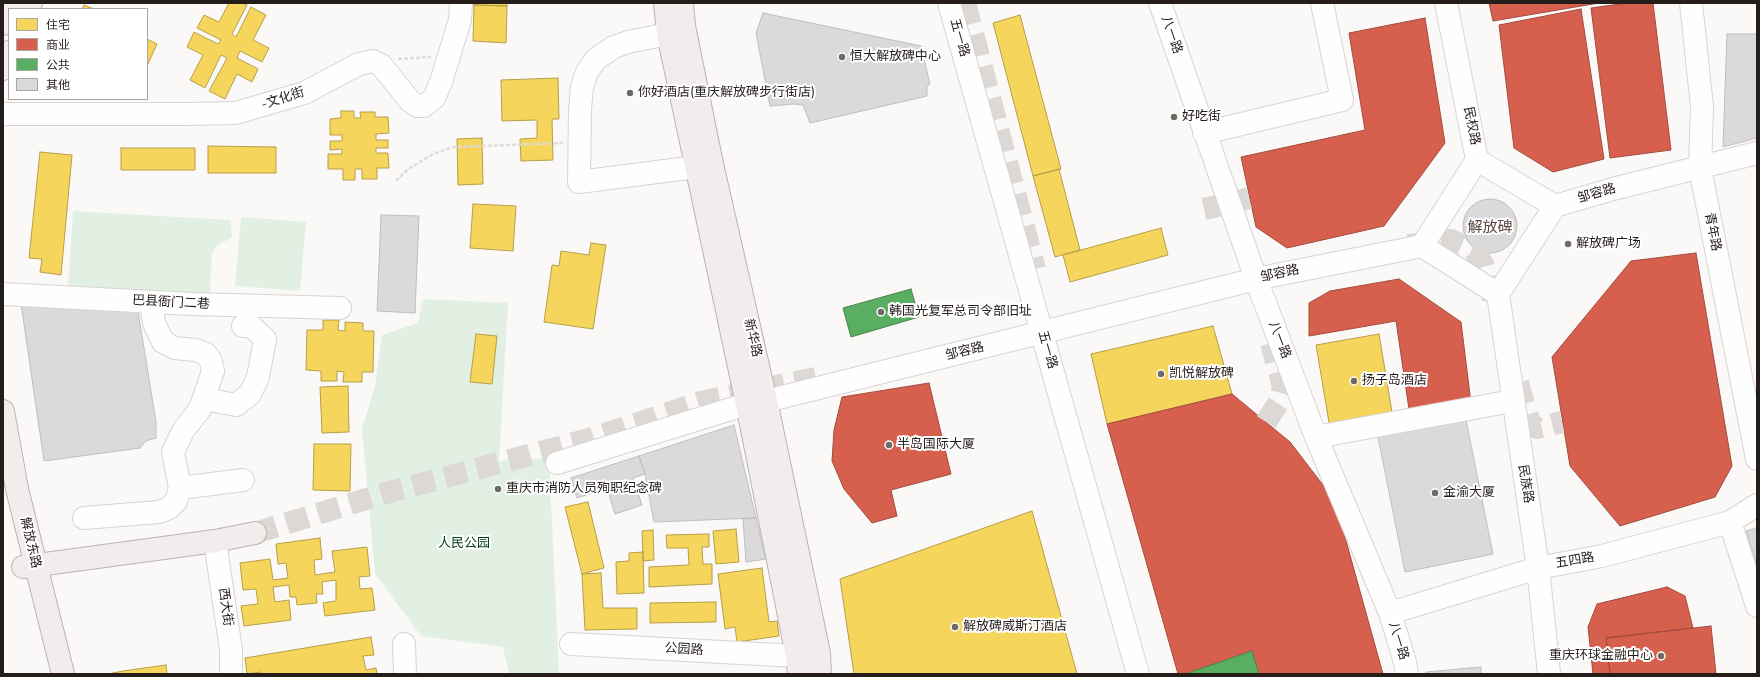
<!DOCTYPE html>
<html>
<head>
<meta charset="utf-8">
<style>
  body { margin:0 }
  #map { position:relative; width:1760px; height:677px; overflow:hidden; background:#fbf9f7; font-family:"Nunito Sans","Noto Sans SC",sans-serif }
  canvas { display:block }
  .frame { position:absolute; inset:0; border:4px solid #251d1a; pointer-events:none }
  .legend { position:absolute; left:8px; top:8px; width:140px; height:92px; box-sizing:border-box; background:#fff; border:1px solid #a8a5a3; margin:0; padding:5px 7px; list-style:none; font-size:12px; color:#251d1a }
  .legend li { display:flex; align-items:center; gap:8px; height:20px }
  .legend b { width:20px; border:1px solid #a8a5a3 }
</style>
</head>
<body>
<div id="map">
<canvas width="1760" height="677"></canvas>
<div class="frame"></div>
<ul class="legend">
<li><b style="height:11px;background:#f6d55c"></b>住宅</li>
<li><b style="height:11px;background:#d6604d"></b>商业</li>
<li><b style="height:11px;background:#5aae61"></b>公共</li>
<li><b style="height:11px;background:#dadadd"></b>其他</li>
</ul>
</div>
<script>
const ctx = document.querySelector('canvas').getContext('2d');
ctx.lineJoin = 'round';
function paint(path, color) {
  ctx.fillStyle = color;
  ctx.fill(path, 'evenodd');
}
function poly(rows) {
  const path = new Path2D();
  for (const r of rows) {
    if (r.length === 3) {
      path.moveTo(r[0] + r[2], r[1]);
      path.arc(r[0], r[1], r[2], 0, 2 * Math.PI);
      continue;
    }
    path.moveTo(r[0], r[1]);
    for (let i = 2; i < r.length; i += 2) path.lineTo(r[i], r[i + 1]);
  }
  return path;
}
function trace(path, color, width, dash) {
  ctx.strokeStyle = color;
  ctx.lineWidth = width;
  ctx.lineCap = dash ? 'butt' : 'round';
  ctx.setLineDash(dash || []);
  ctx.stroke(path);
}
function label(font, color, halo, rows, align = 'center') {
  ctx.font = font + ' "Nunito Sans","Noto Sans SC",sans-serif';
  ctx.lineWidth = 4;
  ctx.setLineDash([]);
  ctx.textBaseline = 'middle';
  ctx.strokeStyle = halo;
  ctx.fillStyle = color;
  for (const [text, x, y, turn = 0] of rows) {
    ctx.save();
    ctx.translate(x, y);
    ctx.rotate((+turn || 0) * Math.PI / 180);
    ctx.textAlign = isNaN(turn) ? turn : align;
    if (halo) ctx.strokeText(text, 0, 0);
    ctx.fillText(text, 0, 0);
    ctx.restore();
  }
}
paint(poly([
  [73,211,231,220,232,238,219,244,212,252,210,293,68,288],
  [241,217,306,222,300,291,235,286],
  [423,299,508,303,499,461,549,458,559,674,509,674,503,647,421,636,375,574,362,428,375,386,382,335,418,323]
]), '#e2f0e3');
const homes = poly([
  [229,3,242,3,247,5,232,34,236,37,251,7,266,15,253,40,269,48,262,62,240,51,237,58,258,69,252,82,237,74,225,99,209,91,227,58,221,55,205,88,190,80,203,55,187,47,194,32,218,44,221,40,197,28,204,15,219,22,229,3],
  [474,3,507,3,507,6,474,5,474,3],
  [84,5,94,9,82,9,84,5],
  [474,5,507,6,506,43,473,41,474,5],
  [1020,15,1061,169,1033,176,993,23,1020,15],
  [147,39,157,44,147,66,147,39],
  [558,78,559,119,552,119,553,160,521,161,520,139,537,138,537,120,502,121,501,80,558,78],
  [341,111,354,111,354,118,361,118,360,112,375,112,375,117,388,117,389,133,376,134,376,140,388,140,388,148,376,148,376,153,388,153,389,168,377,168,377,179,362,179,362,169,355,169,355,180,343,180,343,169,328,169,328,154,342,154,342,149,330,150,330,141,342,141,342,135,330,135,330,119,341,118,341,111],
  [482,138,483,184,458,185,457,139,482,138],
  [208,146,276,147,276,173,208,173,208,146],
  [121,148,195,148,195,170,121,170,121,148],
  [40,152,72,155,61,275,40,272,42,259,29,258,40,152],
  [1059,169,1080,250,1055,257,1033,176,1059,169],
  [473,204,516,206,513,251,470,248,473,204],
  [1161,228,1168,255,1070,282,1063,255,1161,228],
  [591,243,606,245,593,329,544,322,552,265,559,266,561,251,589,255,591,243],
  [323,320,339,320,338,330,345,331,345,322,363,323,363,331,374,331,373,372,362,372,362,382,343,382,344,372,337,371,337,381,321,381,321,371,306,370,307,330,323,330,323,320],
  [1213,326,1232,394,1107,424,1091,354,1213,326],
  [476,334,497,336,492,384,470,382,476,334],
  [1379,334,1393,418,1330,428,1316,345,1379,334],
  [348,386,349,432,322,433,320,387,348,386],
  [314,444,351,444,350,491,313,490,314,444],
  [588,502,604,568,582,574,565,507,588,502],
  [1032,511,1077,674,854,674,840,579,1032,511],
  [736,529,739,562,716,564,713,531,736,529],
  [653,530,654,560,643,561,642,531,653,530],
  [709,534,709,547,702,547,703,564,712,564,712,584,649,587,649,567,689,565,688,548,667,548,666,535,709,534],
  [320,538,322,559,314,560,315,575,335,572,332,551,367,547,370,576,359,577,360,589,372,588,375,610,325,616,323,603,336,601,336,580,322,582,323,594,316,594,317,603,297,605,296,597,290,597,289,585,273,587,275,602,289,600,291,620,244,626,241,606,258,604,256,589,243,590,240,563,270,559,273,580,288,578,286,563,278,564,276,544,320,538],
  [643,552,644,593,617,594,616,562,629,561,629,553,643,552],
  [762,568,769,622,777,621,779,636,737,642,735,627,725,629,718,574,762,568],
  [601,573,603,608,637,608,637,629,585,630,582,574,601,573],
  [716,602,716,622,650,623,650,603,716,602],
  [371,637,374,655,363,656,366,670,376,668,377,674,261,674,261,672,247,674,245,658,371,637],
  [166,665,167,674,108,674,123,671,166,665]
]);
paint(homes, '#f6d55c');
trace(homes, '#b79e48', 1);
const shops = poly([
  [1489,3,1599,3,1493,21,1489,3],
  [1627,3,1653,3,1671,150,1610,158,1591,8,1627,3],
  [1581,9,1604,159,1553,172,1514,148,1499,25,1581,9],
  [1425,18,1445,143,1384,226,1287,248,1256,227,1241,157,1365,130,1349,33,1425,18],
  [1696,253,1732,466,1715,497,1620,526,1570,466,1552,357,1631,261,1696,253],
  [1399,279,1461,322,1471,403,1410,416,1396,321,1309,336,1309,303,1330,291,1399,279],
  [929,383,951,474,891,490,897,516,872,523,844,489,832,461,834,430,842,397,929,383],
  [1232,394,1290,442,1323,485,1343,530,1383,674,1178,674,1107,424,1232,394],
  [1667,587,1685,596,1693,628,1606,638,1610,674,1593,674,1588,627,1597,604,1667,587],
  [1711,626,1716,674,1610,674,1606,638,1711,626]
]);
paint(shops, '#d6604d');
trace(shops, '#a14c3e', 1);
const public = poly([
  [911,289,919,317,851,337,843,308,911,289],
  [1252,651,1259,674,1185,674,1252,651]
]);
paint(public, '#5aae61');
trace(public, '#4a824c', 1);
const building = poly([
  [763,13,921,46,930,84,927,86,927,96,810,123,803,105,794,104,770,106,756,33,763,13],
  [1727,34,1757,34,1757,138,1723,147,1727,34],
  [1490,226,27],
  [381,215,419,216,415,313,377,311,381,215],
  [21,304,138,311,156,422,156,438,146,441,140,448,44,461,21,304],
  [1465,415,1493,554,1405,572,1377,432,1465,415],
  [734,425,756,518,654,522,645,474,639,456,734,425],
  [639,456,645,474,633,478,642,505,615,514,607,488,577,498,571,478,639,456],
  [756,518,766,559,746,562,743,519,756,518],
  [1757,528,1757,565,1746,531,1757,528],
  [1481,667,1481,674,1426,674,1426,672,1481,667]
]);
paint(building, '#dadadd');
trace(building, '#bebec0', 1);
trace(poly([
  [1204,209,1232,203,1249,198],
  [1408,245,1451,240,1475,251,1484,266,1494,302],
  [1518,383,1530,423,1537,428,1562,422],
  [1266,422,1279,402,1283,387,1271,343]
]), '#dbd8d6', 22, [22, 11]);
trace(poly([
  [965,3,1035,269],
  [255,533,386,493,593,438,701,402,816,378]
]), '#dbd8d6', 22, [22, 11]);
const minor = poly([
  [949,3,1138,674],
  [1160,3,1256,279,1316,437,1390,613,1405,662,1407,674],
  [1446,3,1477,160,1555,206],
  [1691,3,1702,107,1700,168,1757,459],
  [668,34,628,42,614,47,596,59,587,72,582,87,580,109,579,182,696,167],
  [3,114,187,114,236,113,304,93,359,64,373,61,381,65,410,101,417,106,424,106,434,98,441,82,460,20,461,3],
  [1204,133,1342,100,1322,3],
  [1422,246,1477,160],
  [3,294,192,304,340,308],
  [1498,294,1538,568,1549,674],
  [1498,294,1555,206,1613,189,1757,153],
  [204,399,236,405,250,394,258,377,265,339,251,326,243,326],
  [1316,437,1512,401],
  [557,463,747,404,766,401,1256,279,1422,246,1498,294],
  [180,488,243,480],
  [84,518,159,512,169,508,176,501,180,488,173,452,183,431,200,409,213,371,211,361,206,354,196,350,175,348,163,342,154,323,151,302],
  [1730,522,1757,606],
  [215,541,231,650,231,674],
  [1390,613,1538,568,1602,556,1730,522,1757,505],
  [404,644,405,674],
  [571,644,797,656]
]);
const major = poly([
  [665,3,668,34,747,404,797,656,799,674],
  [682,3,684,26,712,164,766,401,819,653,820,674],
  [28,9,31,3],
  [3,24,9,11],
  [3,69,9,52],
  [3,411,17,489,63,674],
  [23,567,215,541,255,533]
]);
trace(minor, '#d9d3d1', 24);
trace(major, '#bdb2b1', 24);
trace(poly([
  [398,59,431,57],
  [396,181,407,170,433,154,453,147,563,143]
]), '#dddcdb', 2.5, [4, 2]);
trace(minor, '#fefefe', 22);
trace(major, '#f2ecec', 22);
for (const [x, y, r, color] of [
  [842,57,4,"#706a67"],
  [630,93,4,"#706a67"],
  [1174,117,4,"#706a67"],
  [1568,244,4,"#706a67"],
  [881,312,4,"#706a67"],
  [1161,374,4,"#706a67"],
  [1354,381,4,"#706a67"],
  [889,445,4,"#706a67"],
  [498,489,4,"#706a67"],
  [1435,493,4,"#706a67"],
  [955,627,4,"#706a67"],
  [1661,656,4,"#706a67"]
]) {
  const dot = new Path2D();
  dot.arc(x, y, r, 0, 2 * Math.PI);
  ctx.fillStyle = color;
  ctx.fill(dot);
  trace(dot, '#fff', 1.5);
}
label('13px', '#251d1a', '#fff', [
  ["八一路",1171,35,71],
  ["五一路",959,38,74],
  ["-文化街",283,99,-18],
  ["民权路",1471,126,79],
  ["邹容路",1597,194,-16],
  ["青年路",1712,232,79],
  ["邹容路",1280,274,-12],
  ["巴县衙门二巷",171,303,3],
  ["新华路",752,338,77],
  ["八一路",1279,340,69],
  ["五一路",1047,350,74],
  ["邹容路",965,352,-14],
  ["民族路",1525,484,81],
  ["解放东路",30,543,77],
  ["五四路",1575,561,-10],
  ["西大街",225,607,82],
  ["八一路",1398,641,73],
  ["公园路",684,650,3]
]);
label('13px', '#251d1a', '#fff', [
  ["恒大解放碑中心",850,57],
  ["你好酒店(重庆解放碑步行街店)",638,93],
  ["好吃街",1182,117],
  ["解放碑广场",1576,244],
  ["韩国光复军总司令部旧址",889,312],
  ["凯悦解放碑",1169,374],
  ["扬子岛酒店",1362,381],
  ["半岛国际大厦",897,445],
  ["重庆市消防人员殉职纪念碑",506,489],
  ["金渝大厦",1443,493],
  ["解放碑威斯汀酒店",963,627],
  ["重庆环球金融中心",1653,656,"right"]
], 'left');
label('13px', '#034018', '#fff', [
  ["人民公园",464,544]
]);
label('15px', '#59473f', '#fff', [
  ["解放碑",1490,228]
]);
</script>
</body>
</html>
